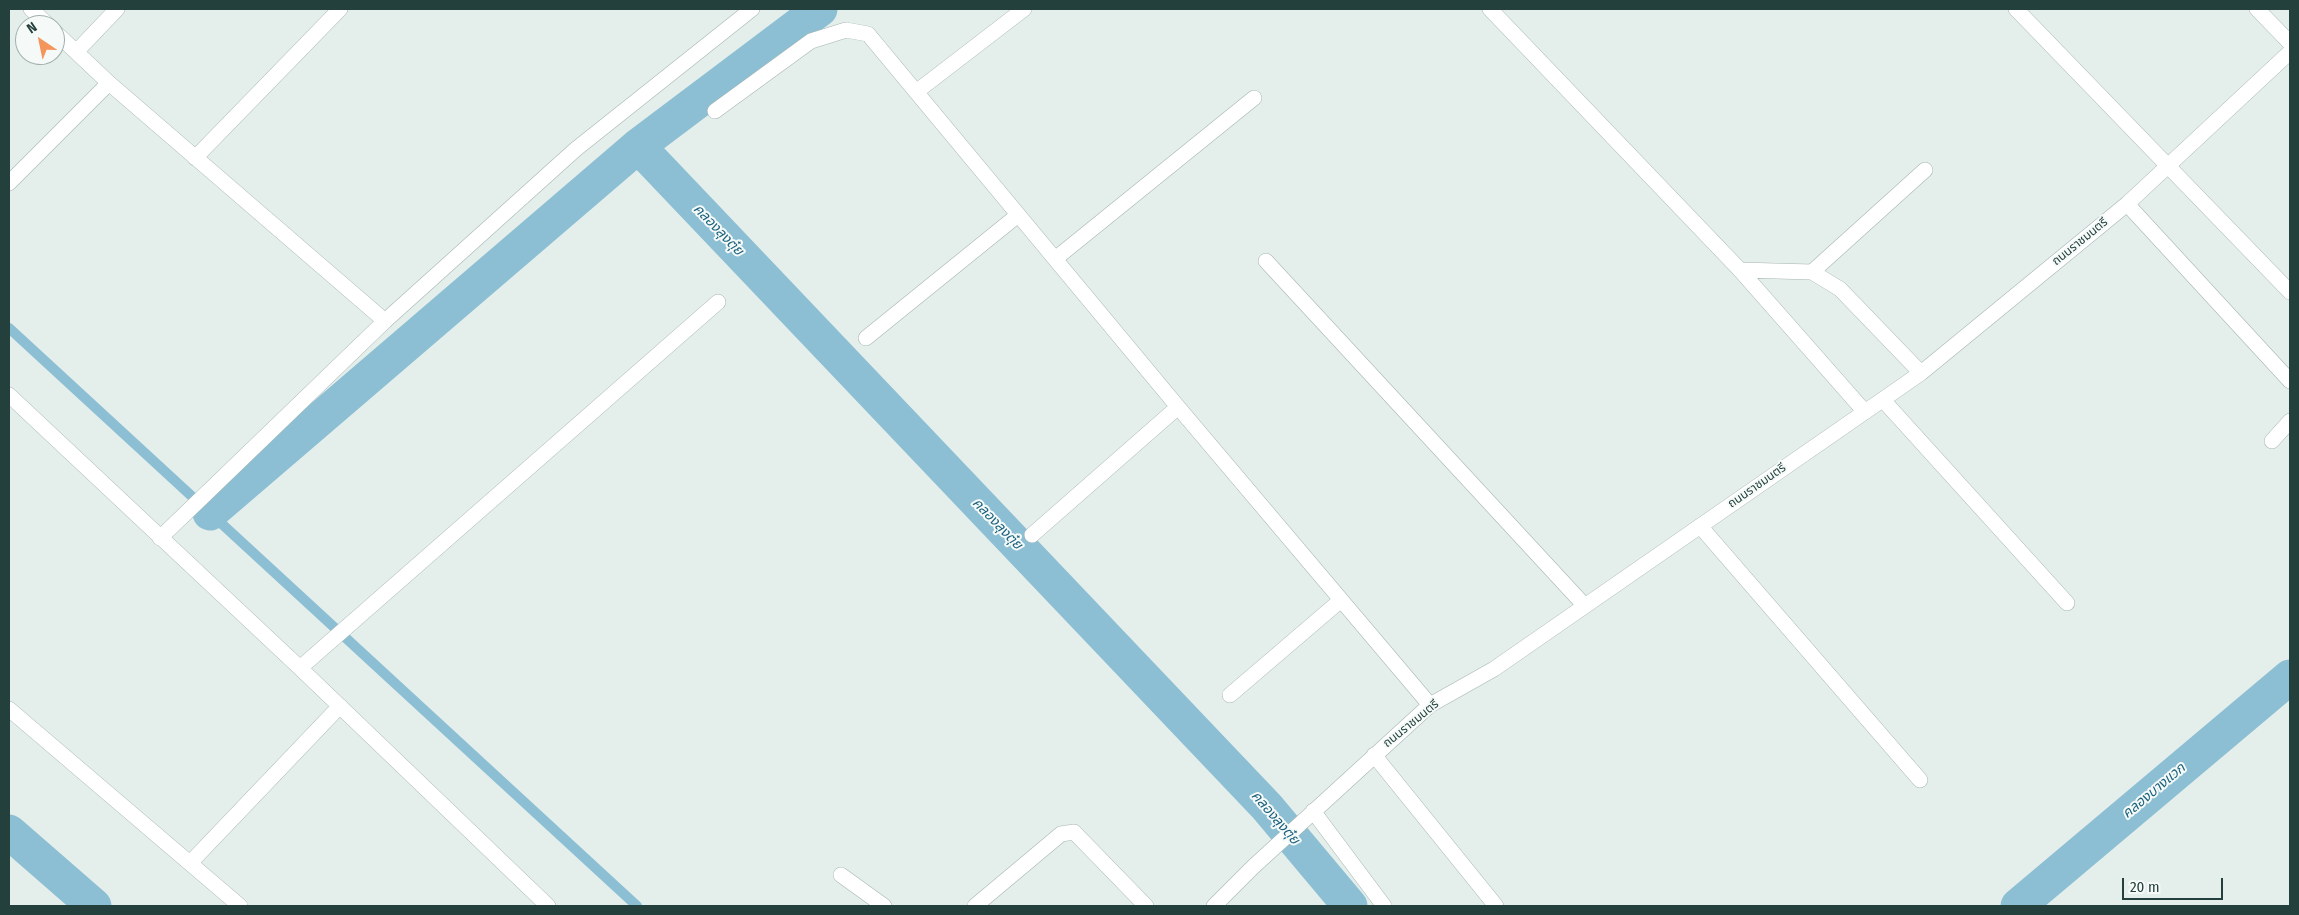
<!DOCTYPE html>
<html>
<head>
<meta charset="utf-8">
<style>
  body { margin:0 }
  #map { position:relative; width:2299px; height:915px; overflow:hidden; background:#e4eeeb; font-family:"Fira Sans Condensed",sans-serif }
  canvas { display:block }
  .frame { position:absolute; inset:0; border:10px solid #23403c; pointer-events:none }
  .north { position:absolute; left:15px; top:15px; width:50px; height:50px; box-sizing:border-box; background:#f5faf8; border:1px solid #a1b0ad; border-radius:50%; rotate:326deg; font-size:14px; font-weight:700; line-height:20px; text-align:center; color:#23403c }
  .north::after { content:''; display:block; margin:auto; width:18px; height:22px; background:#f4955c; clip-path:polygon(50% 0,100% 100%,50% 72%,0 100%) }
  .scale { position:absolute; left:2122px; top:878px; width:101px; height:22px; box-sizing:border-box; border:2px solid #23403c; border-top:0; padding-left:6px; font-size:15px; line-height:18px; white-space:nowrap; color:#23403c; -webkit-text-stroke:4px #f5faf8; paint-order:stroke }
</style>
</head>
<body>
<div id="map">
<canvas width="2299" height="915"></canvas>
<div class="frame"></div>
<div class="north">N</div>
<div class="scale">20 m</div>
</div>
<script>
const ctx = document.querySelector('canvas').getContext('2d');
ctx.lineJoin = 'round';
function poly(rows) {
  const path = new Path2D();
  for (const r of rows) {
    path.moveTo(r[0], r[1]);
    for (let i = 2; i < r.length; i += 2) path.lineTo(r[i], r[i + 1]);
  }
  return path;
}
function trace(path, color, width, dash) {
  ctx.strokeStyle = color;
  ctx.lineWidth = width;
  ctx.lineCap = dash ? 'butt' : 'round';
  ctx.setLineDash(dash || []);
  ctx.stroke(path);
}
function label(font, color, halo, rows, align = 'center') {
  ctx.font = font + ' "Fira Sans Condensed","Noto Sans Thai",sans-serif';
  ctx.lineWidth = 4;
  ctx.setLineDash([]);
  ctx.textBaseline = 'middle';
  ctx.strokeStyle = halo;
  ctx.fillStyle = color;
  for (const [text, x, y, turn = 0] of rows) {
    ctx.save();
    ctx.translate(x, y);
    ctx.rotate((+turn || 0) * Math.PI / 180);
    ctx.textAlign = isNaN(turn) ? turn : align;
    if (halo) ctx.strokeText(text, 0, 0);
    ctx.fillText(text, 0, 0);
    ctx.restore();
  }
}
trace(poly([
  [9,328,637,906]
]), '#8cbfd3', 10);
trace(poly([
  [638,146,1267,807,1350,906],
  [210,513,638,146,820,9],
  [9,832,94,906],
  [2018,906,2290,677]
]), '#8cbfd3', 35);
const minor = poly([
  [31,9,48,25],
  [1490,9,1740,270,1865,412],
  [2016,9,2290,292],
  [2257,9,2290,43],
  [55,32,109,83,385,321],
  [76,52,117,9],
  [916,92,1024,9],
  [715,111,811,41,846,30,868,34,1178,407,1430,705],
  [195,158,340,9],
  [9,183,109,83],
  [2127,204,2290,381],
  [1055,259,1254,98],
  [1266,261,1585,606],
  [1740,270,1812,272,1925,170],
  [1812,272,1840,289,1921,373],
  [866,338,1018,215],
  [9,395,300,668,548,906],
  [1883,400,2067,603],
  [2272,441,2290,421],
  [1700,526,1920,780],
  [1032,535,1178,407],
  [160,538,385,321,576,149,752,9],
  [300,668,718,302],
  [1230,695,1341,600],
  [9,709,240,906],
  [1374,755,1496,906],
  [1313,811,1384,906],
  [191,862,340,706],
  [841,875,884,906],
  [975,906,1061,834,1074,832,1146,906],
  [1214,906,1253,867,1430,705,1494,669,1921,373,2127,204,2290,52]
]);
trace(minor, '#a6b6b3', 16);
trace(minor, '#fff', 15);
label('12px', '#23403c', '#f5faf8', [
  ["ถนนราชมนตรี",2080,242,-39],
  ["ถนนราชมนตรี",1757,486,-35],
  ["ถนนราชมนตรี",1411,724,-39]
]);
label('italic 14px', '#1b617e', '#f5faf8', [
  ["คลองลุงตุ๋ย",718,230,46],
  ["คลองลุงตุ๋ย",997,524,46],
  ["คลองบางแวก",2154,791,-40],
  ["คลองลุงตุ๋ย",1275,818,49]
]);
</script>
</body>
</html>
